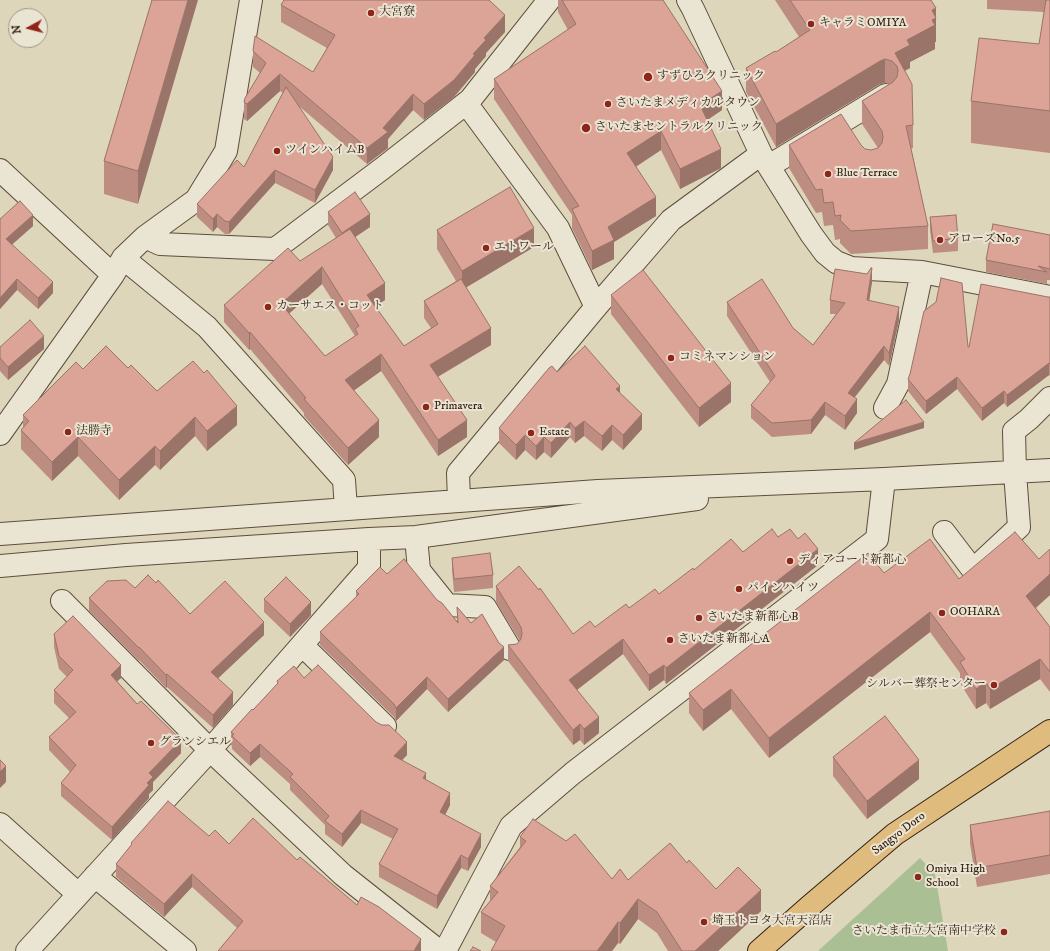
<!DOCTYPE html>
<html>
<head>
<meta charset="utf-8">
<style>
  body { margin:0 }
  #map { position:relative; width:1050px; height:951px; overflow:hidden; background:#ded6bb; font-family:"IM FELL DW Pica",serif }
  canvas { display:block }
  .north { position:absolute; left:8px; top:8px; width:40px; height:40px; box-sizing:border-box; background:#eae4d3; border:1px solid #a29585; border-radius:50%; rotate:263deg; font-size:11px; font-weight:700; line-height:16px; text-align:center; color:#351f10 }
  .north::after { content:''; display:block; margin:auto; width:14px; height:18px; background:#8f2418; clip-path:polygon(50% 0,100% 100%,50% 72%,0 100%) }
</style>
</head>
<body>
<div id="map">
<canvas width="1050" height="951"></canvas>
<div class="north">N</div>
</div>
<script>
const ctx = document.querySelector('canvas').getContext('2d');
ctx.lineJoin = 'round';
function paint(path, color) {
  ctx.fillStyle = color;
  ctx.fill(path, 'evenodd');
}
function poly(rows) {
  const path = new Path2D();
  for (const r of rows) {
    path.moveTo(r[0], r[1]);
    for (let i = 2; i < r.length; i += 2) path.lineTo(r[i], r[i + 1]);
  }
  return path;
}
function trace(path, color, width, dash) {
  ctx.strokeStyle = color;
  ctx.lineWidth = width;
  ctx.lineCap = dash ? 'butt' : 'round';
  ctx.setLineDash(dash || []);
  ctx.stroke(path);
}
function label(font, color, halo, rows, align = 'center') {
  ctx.font = font + ' "IM FELL DW Pica","Noto Serif JP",serif';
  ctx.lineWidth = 4;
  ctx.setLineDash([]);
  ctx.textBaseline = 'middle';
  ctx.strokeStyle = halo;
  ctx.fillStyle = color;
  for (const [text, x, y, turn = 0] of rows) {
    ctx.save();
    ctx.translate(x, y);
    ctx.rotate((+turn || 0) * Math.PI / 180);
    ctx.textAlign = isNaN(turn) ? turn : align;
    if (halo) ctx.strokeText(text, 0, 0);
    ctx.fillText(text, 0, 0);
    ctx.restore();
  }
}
paint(poly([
  [920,858,935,874,948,951,818,951]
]), '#abbf95');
const minor = poly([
  [688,0,693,9,761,154,811,234,825,253,836,262,851,268,922,272,1050,297],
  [466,103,558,228,596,307],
  [769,166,886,95],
  [0,170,113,275],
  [145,237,160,244,275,249,383,168,470,100,549,0],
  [123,258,207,327,344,480,346,509],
  [885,408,898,384,922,272],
  [0,434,113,275,123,258,145,237,196,200,226,151,251,0],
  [459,501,458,473,596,307,671,220,761,154],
  [944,532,973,570,1019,527,1015,472,1014,431,1029,419,1050,398],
  [0,534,598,491,884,479,1050,470],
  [416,537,419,570,447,605,485,607,510,649],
  [0,566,126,555,369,539,416,537,697,499],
  [62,601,210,750,343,875,439,951],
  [302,645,385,726],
  [0,824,78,894],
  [95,876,185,951],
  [27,951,210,750,369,568,369,539],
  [445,951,511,826,573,773,877,539,884,479]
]);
const major = poly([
  [759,951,810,906,895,834,1050,731]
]);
trace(minor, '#5f4d3b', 24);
trace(major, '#351f10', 24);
trace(minor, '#eae4d3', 22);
trace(major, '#dfbb7e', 22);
paint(poly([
  [152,0,138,204,104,194,104,161],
  [558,0,663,0,722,110,707,120,721,168,680,189,661,150,636,167,656,216,614,242,614,259,592,270,572,228,572,215,494,99,494,79,568,30,558,12],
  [775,0,931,0,936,42,935,42,935,49,910,62,910,68,905,71,913,125,913,148,911,148,928,226,928,249,851,254,840,243,840,239,835,240,833,225,824,226,822,212,816,213,789,168,789,145,861,145,865,149,871,150,878,148,862,124,862,101,890,84,885,83,880,84,776,147,746,92,746,68,776,52,799,37],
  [987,0,1050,0,1050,153,971,143,971,101,1039,44,1044,12,987,9],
  [281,5,505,32,486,53,486,56,475,69,475,72,454,97,424,120,413,110,388,139,388,148,367,164,300,107,333,170,315,203,275,183,229,234,225,234,217,227,213,232,197,217,197,204,244,167,283,93,280,91,247,121,244,119,244,102,260,73,253,67,253,51,313,72,327,48,281,22],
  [328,212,370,227,355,237,385,300,375,306,404,346,431,328,424,318,424,301,456,281,437,249,437,230,534,247,466,287,491,345,438,377,467,437,438,456,381,371,354,390,379,437,348,465,304,416,304,413,250,349,249,350,224,322,224,305,300,261,336,238,328,225],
  [322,284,355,336,325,356,289,313],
  [930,217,958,238,958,251,933,253,930,230],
  [0,219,33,226,12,244,53,293,38,309,17,290,0,309],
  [1050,235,1050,280,1047,280,1047,284,986,272,986,260],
  [872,282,869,301,899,320,889,366,884,360,854,397,857,413,845,430,825,415,811,434,772,437,751,418,751,405,770,382,727,316,727,302,793,328,813,345,836,314,830,314,830,300],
  [611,295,731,402,699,427,611,314],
  [1048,297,1050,297,1050,376,1049,375,1007,407,1004,403,982,421,957,389,926,414,908,391,908,379,968,347,969,347],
  [0,347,44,349,8,380,0,371],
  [128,368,157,391,237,425,207,451,195,436,160,470,155,465,119,500,78,456,52,481,21,449,21,430,23,428,23,415,83,369],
  [557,372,620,393,642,429,623,450,612,440,602,451,584,436,575,443,570,437,551,458,544,452,536,460,525,450,516,460,499,443,499,428],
  [778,537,818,565,666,684,664,680,649,691,623,654,577,690,599,733,584,745,580,740,573,745,508,661,508,645,517,644,520,641,496,602,496,586,573,634,595,627,629,608,659,594,694,570,743,552],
  [1050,549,1050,595,1036,608,1050,627,1050,692,1040,679,990,709,986,703,976,709,960,683,960,673,930,632,769,758,731,709,703,731,689,713,689,693,884,573,959,579,1039,559],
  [452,558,493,575,493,588,454,592,452,570],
  [387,574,437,600,457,621,457,607,504,660,448,712,427,689,396,721,394,717,320,645,320,632,356,597,356,591],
  [156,583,190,614,264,635,218,678,233,705,213,728,167,687,166,688,139,660,139,661,89,611,89,598,135,588],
  [264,599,311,615,290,637,264,612],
  [54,634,121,678,117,681,181,753,153,782,153,790,149,794,149,798,112,840,61,796,61,783,70,772,49,750,49,737,69,718,54,703,54,690,67,677,59,669,54,647],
  [304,678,407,755,402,760,426,780,450,805,445,815,481,847,468,871,461,868,437,909,379,877,379,864,393,839,361,823,342,847,325,834,325,825,290,790,290,784,260,757,250,766,232,749,232,746,231,745,231,732,277,685,277,681],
  [833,757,919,779,867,819,833,776],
  [1050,811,1050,874,977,887,970,844,970,825],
  [209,836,229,844,297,860,357,905,421,951,237,928,192,887,164,917,116,877,116,864,131,846,131,843],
  [520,837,612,879,628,880,687,863,716,889,761,911,718,951,668,951,657,933,638,919,620,944,618,943,612,951,491,951,496,942,481,933,481,912,490,901,490,886,520,847]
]), '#bd8d81');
paint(poly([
  [188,0,198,0,138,204,138,171],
  [936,8,936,42,935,42,935,49,910,62,910,68,898,74,898,71,895,53,907,40,932,10],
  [505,15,505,32,486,53,486,56,475,69,475,72,454,97,424,120,424,104,473,54,484,38],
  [885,59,885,83,880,84,776,147,776,124,880,61],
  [280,74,280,91,247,121,247,104],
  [722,91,722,110,700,125,700,105],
  [413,94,413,110,388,139,388,148,367,164,367,148,383,128],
  [661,131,661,150,627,172,627,153],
  [721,149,721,168,680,189,680,169],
  [333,157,333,170,315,203,315,190],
  [275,170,275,183,229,234,229,222],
  [656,197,656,216,614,242,614,259,592,270,592,251,608,227],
  [217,214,217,227,213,232,213,219],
  [370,214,370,227,342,246,342,233],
  [33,215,33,226,6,250,6,239],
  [534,228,534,247,462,290,462,271],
  [322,267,322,284,281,321,281,304],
  [872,268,872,282,867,314,867,300],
  [17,279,17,290,0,309,0,298],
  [53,282,53,293,38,309,38,298],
  [385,283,385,300,367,311,367,295],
  [899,307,899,320,889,366,889,353],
  [491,328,491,345,430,381,430,365],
  [250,332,250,349,249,350,249,333],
  [44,336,44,349,8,380,8,367],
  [884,346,884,360,848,406,848,393],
  [381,354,381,371,345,397,345,380],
  [1049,363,1049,375,1007,407,1007,395],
  [957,377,957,389,926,414,926,401],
  [731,383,731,402,699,427,699,408],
  [620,386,620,401,616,389],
  [1004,391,1004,403,982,421,982,408],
  [857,399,857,413,845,430,845,416],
  [825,402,825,415,811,434,811,420],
  [237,406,237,425,207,451,207,431],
  [642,414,642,429,623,450,623,435],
  [195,417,195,436,160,470,160,451],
  [379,420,379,437,348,465,348,448],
  [467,420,467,437,438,456,438,440],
  [584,421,584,436,575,443,575,428],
  [570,422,570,437,551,458,551,443],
  [924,422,924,428,854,450,854,443],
  [612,425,612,440,602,451,602,436],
  [525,435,525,450,516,460,516,445],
  [78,437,78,456,52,481,52,462],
  [544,437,544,452,536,460,536,446],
  [155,446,155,465,119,500,119,480],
  [818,549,818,565,666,684,666,668],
  [1050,574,1050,595,1026,616,1026,596],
  [311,602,311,615,290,637,290,624],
  [930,612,930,632,769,758,769,738],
  [264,622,264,635,211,685,211,672],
  [623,639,623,654,569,696,569,680],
  [504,647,504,660,448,712,448,699],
  [1040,659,1040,679,990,709,990,689],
  [121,665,121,678,111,687,111,675],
  [664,665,664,680,649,691,649,675],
  [167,674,167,687,166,688,166,675],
  [427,677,427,689,396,721,396,708],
  [986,682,986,703,976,709,976,689],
  [731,689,731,709,703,731,703,710],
  [233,692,233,705,213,728,213,715],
  [599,717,599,733,584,745,584,729],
  [580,724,580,740,573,745,573,730],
  [181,740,181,753,153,782,153,790,149,794,149,798,112,840,112,827,149,773],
  [407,742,407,755,394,769,394,756],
  [260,744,260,757,250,766,250,753],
  [919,760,919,779,867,819,867,801],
  [6,766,6,782,0,788,0,772],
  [426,773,426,786,423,778],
  [450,793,450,805,440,825,440,812],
  [361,810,361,823,342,847,342,834],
  [481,834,481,847,468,871,468,859],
  [461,855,461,868,437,909,437,896],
  [192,874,192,887,164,917,164,904],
  [761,890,761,911,718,951,695,951],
  [638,899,638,919,620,944,620,923],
  [618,922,618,943,612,951,597,951],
  [421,939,421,951,414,951]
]), '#9a7369');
const building = poly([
  [152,0,188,0,138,171,104,161,152,0],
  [284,0,489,0,505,15,484,38,486,40,473,54,475,55,454,80,424,104,413,94,383,128,388,132,367,148,280,74,247,104,244,102,245,98,266,63,253,51,255,36,313,72,335,35,281,5,284,0],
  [562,0,663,0,722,91,700,105,721,149,680,169,661,131,627,153,656,197,608,227,614,240,592,251,572,209,579,206,494,79,576,24,562,0],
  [790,0,931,0,936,8,932,10,936,18,932,20,935,25,907,40,910,45,895,53,912,84,913,125,906,126,928,226,851,231,840,220,841,215,835,216,833,202,824,203,822,189,816,190,789,145,841,114,861,145,865,149,871,150,878,148,882,143,883,137,882,131,862,101,893,82,897,77,898,71,897,66,892,61,885,59,880,61,776,124,746,68,775,51,776,52,810,30,790,0],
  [1046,0,1050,0,1050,111,971,101,979,38,1039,44,1046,0],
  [286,87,333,157,315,190,275,170,229,222,225,221,217,214,213,219,197,204,237,160,244,167,286,87],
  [510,187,534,228,462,271,437,230,510,187],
  [355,192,370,214,342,233,328,212,355,192],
  [20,201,33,215,6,239,53,282,38,298,17,279,0,298,0,219,20,201],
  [956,215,958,238,933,241,930,217,956,215],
  [993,224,1050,235,1050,269,1038,266,1047,272,986,260,993,224],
  [350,229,385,283,367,295,404,346,438,324,424,301,461,279,491,328,430,365,467,420,438,440,381,354,345,380,379,420,348,448,304,399,306,398,250,332,249,333,224,305,288,248,300,261,350,229],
  [322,267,359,326,355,329,358,334,325,356,281,304,322,267],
  [871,268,872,268,867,300,899,307,889,353,884,346,848,393,857,399,845,416,825,402,811,420,772,423,751,405,775,376,727,302,762,279,793,328,813,345,845,303,830,300,835,269,867,274,871,268],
  [643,270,731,383,699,408,611,295,643,270],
  [941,278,962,283,968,347,969,347,981,284,1048,297,1050,297,1050,364,1049,363,1007,395,1004,391,982,408,957,377,926,401,908,379,910,374,924,311,936,302,941,278],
  [30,320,44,336,8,367,0,358,0,347,30,320],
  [106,346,128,368,131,365,157,391,193,361,204,373,207,370,237,406,207,431,195,417,160,451,155,446,119,480,78,437,52,462,21,430,29,421,23,415,76,362,83,369,106,346],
  [585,346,620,386,616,389,642,414,623,435,612,425,602,436,584,421,575,428,570,422,551,443,544,437,536,446,525,435,516,445,499,428,549,368,552,366,557,372,585,346],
  [906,400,924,422,854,443,906,400],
  [772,529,778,537,790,529,798,539,805,533,818,549,666,668,664,665,649,675,623,639,569,680,599,717,584,729,580,724,573,730,508,645,517,644,521,639,522,633,521,627,496,586,519,566,539,590,540,588,573,634,590,621,595,627,626,604,629,608,655,589,659,594,693,568,694,570,731,539,743,552,772,529],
  [1015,532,1039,559,1050,549,1050,574,1026,596,1050,627,1050,672,1040,659,990,689,986,682,976,689,960,662,965,659,930,612,769,738,731,689,703,710,689,693,868,553,884,573,930,539,959,579,1015,532],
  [490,553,493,575,454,579,452,558,490,553],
  [404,559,437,600,442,603,458,623,457,607,471,623,482,614,499,643,504,647,448,699,427,677,396,708,394,704,320,632,359,594,356,591,380,567,387,574,404,559],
  [148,575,156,583,158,580,190,614,225,581,264,622,211,672,233,692,213,715,167,674,166,675,139,647,139,648,89,598,107,581,126,580,135,588,148,575],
  [286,577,311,602,290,624,264,599,286,577],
  [73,616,121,665,111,675,137,704,141,701,181,740,149,773,153,777,147,783,149,785,112,827,61,783,76,765,49,737,76,712,54,690,73,670,59,656,54,634,73,616],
  [318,665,376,722,382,725,389,725,407,742,394,756,426,773,423,778,450,793,440,812,481,834,468,859,461,855,437,896,379,864,398,829,361,810,342,834,325,821,329,816,290,777,293,774,260,744,250,753,232,736,234,734,231,732,252,709,253,710,278,683,277,681,294,666,304,678,318,665],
  [885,716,919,760,867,801,833,757,885,716],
  [0,760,6,766,0,772,0,760],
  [168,801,209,836,215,830,229,844,253,818,297,860,300,857,357,905,361,897,379,907,421,939,414,951,218,951,243,921,192,874,164,904,116,864,132,844,131,843,168,801],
  [1050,811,1050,855,977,868,970,825,1050,811],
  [533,819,566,841,575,834,612,879,620,869,628,880,670,843,687,863,689,860,716,889,738,867,761,890,695,951,682,951,657,912,638,899,620,923,618,922,601,946,597,951,491,951,505,926,481,912,498,892,490,886,526,841,520,837,533,819],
  [473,947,481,951,470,951,473,947]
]);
paint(building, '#dca496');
trace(building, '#9a7369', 1);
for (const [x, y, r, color] of [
  [371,13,4,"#8f2418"],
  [811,24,4,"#8f2418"],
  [648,77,5,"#8f2418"],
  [608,104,4,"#8f2418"],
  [586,128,5,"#8f2418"],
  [277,151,4,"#8f2418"],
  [828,174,4,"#8f2418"],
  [940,240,4,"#8f2418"],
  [486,248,4,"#8f2418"],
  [268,307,4,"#8f2418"],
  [671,358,4,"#8f2418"],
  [426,407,4,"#8f2418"],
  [68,432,4,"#8f2418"],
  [531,433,4,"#8f2418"],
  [790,561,4,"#8f2418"],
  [739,589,4,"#8f2418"],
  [942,613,4,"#8f2418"],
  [699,618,4,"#8f2418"],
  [670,640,4,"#8f2418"],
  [994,685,4,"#8f2418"],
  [151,743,4,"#8f2418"],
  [918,877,4,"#8f2418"],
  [704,922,4,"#8f2418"],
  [1004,932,4,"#8f2418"]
]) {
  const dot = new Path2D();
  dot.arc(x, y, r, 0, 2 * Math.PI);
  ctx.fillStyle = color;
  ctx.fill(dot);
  trace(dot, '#eae4d3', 1.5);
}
label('12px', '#351f10', '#eae4d3', [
  ["大宮寮",379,13],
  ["キャラミOMIYA",819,24],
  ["すずひろクリニック",657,77],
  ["さいたまメディカルタウン",616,104],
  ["さいたまセントラルクリニック",595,128],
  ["ツインハイムB",285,151],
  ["Blue Terrace",836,174],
  ["アローズNo.5",948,240],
  ["エトワール",494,248],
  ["カーサエス・コット",276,307],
  ["コミネマンション",679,358],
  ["Primavera",434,407],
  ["法勝寺",76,432],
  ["Estate",539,433],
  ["ディアコート新都心",798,561],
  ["パインハイツ",747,589],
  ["OOHARA",950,613],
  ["さいたま新都心B",707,618],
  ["さいたま新都心A",678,640],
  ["シルバー葬祭センター",986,685,"right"],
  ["グランシエル",159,743],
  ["Omiya High",926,870],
  ["School",926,884],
  ["埼玉トヨタ大宮天沼店",712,922],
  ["さいたま市立大宮南中学校",996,932,"right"]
], 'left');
label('12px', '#351f10', '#eae4d3', [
  ["Sangyo Doro",899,834,-37]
]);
</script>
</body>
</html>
